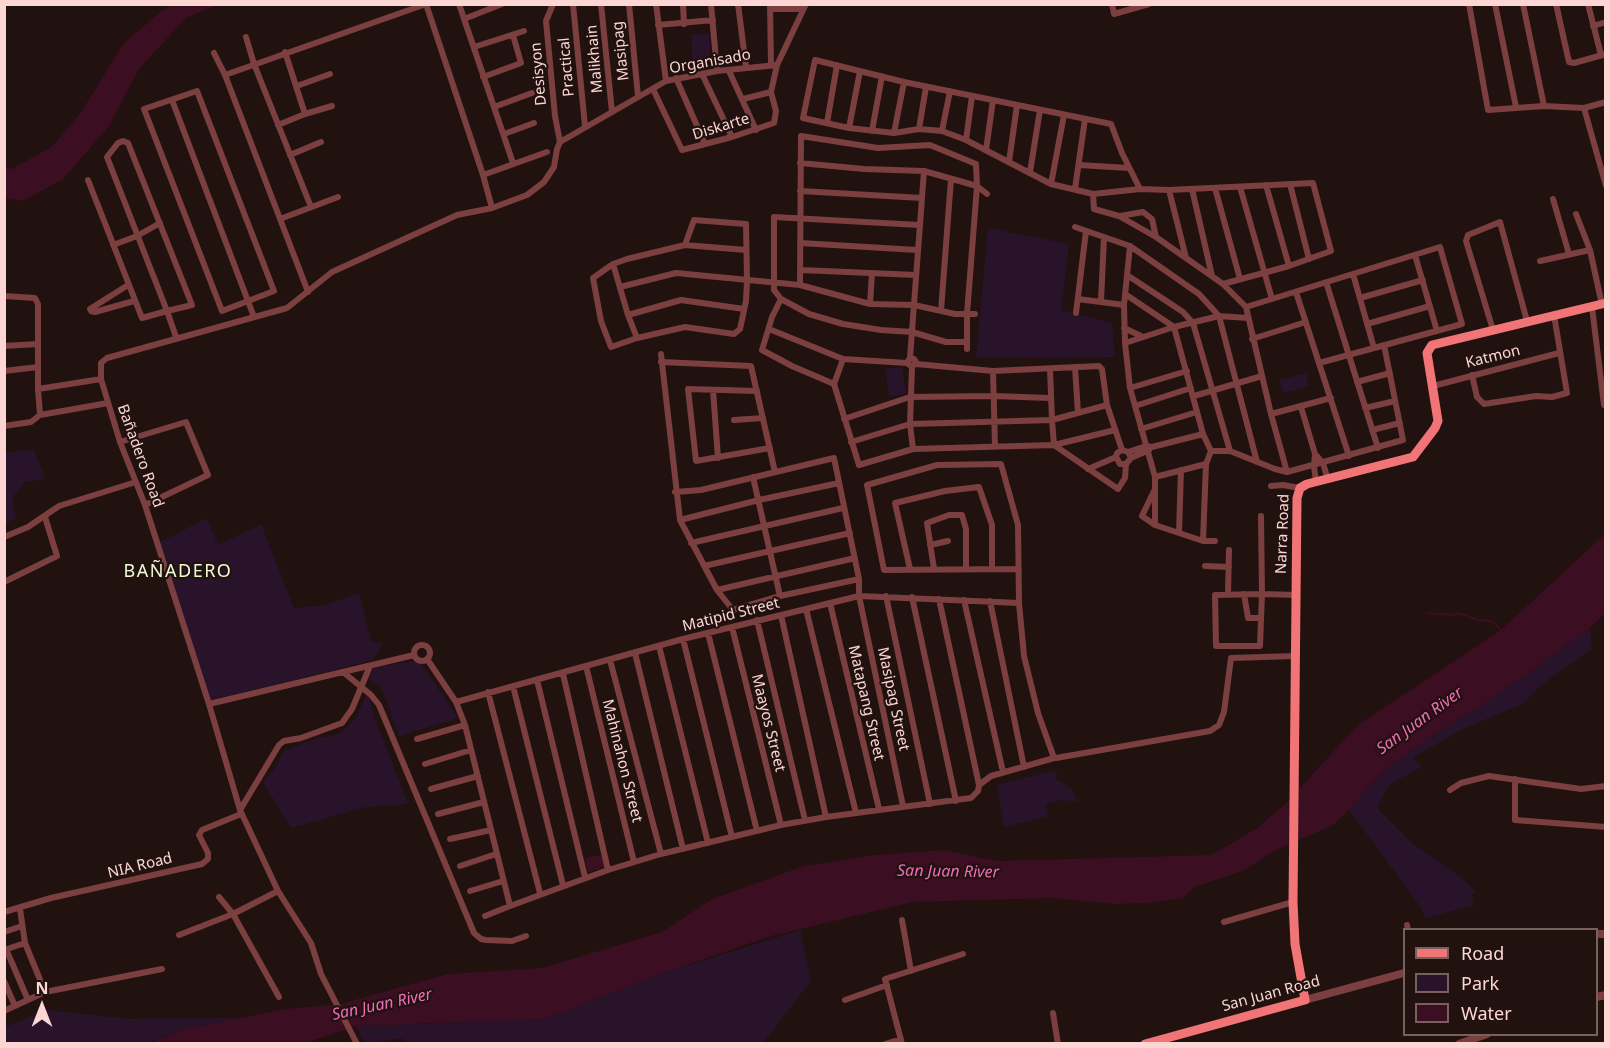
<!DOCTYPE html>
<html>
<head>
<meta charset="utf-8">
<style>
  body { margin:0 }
  #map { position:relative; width:1610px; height:1048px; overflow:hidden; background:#21120f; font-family:"Noto Sans",sans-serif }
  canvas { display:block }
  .frame { position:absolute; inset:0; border:6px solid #fbd6d3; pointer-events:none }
  .legend { position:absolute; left:1403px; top:928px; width:195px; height:108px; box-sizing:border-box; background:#21120f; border:2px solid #78605d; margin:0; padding:8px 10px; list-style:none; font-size:18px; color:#fbd6d3 }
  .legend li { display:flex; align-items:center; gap:12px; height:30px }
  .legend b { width:30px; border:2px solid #78605d }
  .north { position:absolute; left:12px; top:976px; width:60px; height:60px; -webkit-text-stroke:4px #21120f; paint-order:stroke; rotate:0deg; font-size:16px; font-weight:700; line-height:24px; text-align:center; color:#fbd6d3 }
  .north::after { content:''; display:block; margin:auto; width:21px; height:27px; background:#fbd6d3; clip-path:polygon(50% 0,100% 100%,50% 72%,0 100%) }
</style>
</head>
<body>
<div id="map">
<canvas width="1610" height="1048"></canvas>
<div class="frame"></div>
<ul class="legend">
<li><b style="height:8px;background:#f17477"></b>Road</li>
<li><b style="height:16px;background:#28132a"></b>Park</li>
<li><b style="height:16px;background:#3b0e21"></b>Water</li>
</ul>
<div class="north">N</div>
</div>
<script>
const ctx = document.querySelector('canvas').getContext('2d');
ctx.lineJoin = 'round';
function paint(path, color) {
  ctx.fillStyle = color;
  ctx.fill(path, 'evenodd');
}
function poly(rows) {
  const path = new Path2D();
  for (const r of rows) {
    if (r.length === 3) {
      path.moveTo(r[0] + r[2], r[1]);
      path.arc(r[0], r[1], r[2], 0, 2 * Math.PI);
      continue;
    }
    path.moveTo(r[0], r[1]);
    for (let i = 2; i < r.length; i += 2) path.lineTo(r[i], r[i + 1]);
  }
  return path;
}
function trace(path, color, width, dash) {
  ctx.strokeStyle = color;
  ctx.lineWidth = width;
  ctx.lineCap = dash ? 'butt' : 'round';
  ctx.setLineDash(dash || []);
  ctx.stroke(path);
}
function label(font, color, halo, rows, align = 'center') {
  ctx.font = font + ' "Noto Sans",sans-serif';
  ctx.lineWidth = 4.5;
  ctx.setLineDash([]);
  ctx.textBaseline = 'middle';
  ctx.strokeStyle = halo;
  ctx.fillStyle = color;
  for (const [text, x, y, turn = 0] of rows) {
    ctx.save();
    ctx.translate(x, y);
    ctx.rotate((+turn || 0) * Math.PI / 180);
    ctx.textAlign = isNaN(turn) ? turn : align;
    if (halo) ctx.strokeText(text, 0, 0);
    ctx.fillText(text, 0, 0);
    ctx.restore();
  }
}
paint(poly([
  [709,34,711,64,693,65,691,35],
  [988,228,1069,244,1061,310,1112,323,1115,357,976,358],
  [902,367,906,394,889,397,885,369],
  [1306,373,1309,386,1283,393,1279,380],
  [34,449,45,479,25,482,12,498,16,518,5,524,5,453],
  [207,518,218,545,261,524,294,608,325,605,359,593,371,641,383,644,373,660,208,701,160,542],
  [1590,628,1592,649,1541,685,1523,704,1467,727,1424,751,1413,758,1422,767,1393,782,1387,788,1377,808,1414,845,1459,876,1477,892,1471,894,1474,905,1425,918,1422,909,1349,810,1374,780,1396,761,1448,725,1483,705],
  [412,661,421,663,458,718,399,736,381,687,368,678,374,668],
  [368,692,375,719,408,804,366,807,291,828,263,782,275,768,284,751,309,741,341,733,355,719],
  [1057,770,1056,779,1071,788,1078,802,1062,800,1045,804,1048,816,1004,827,997,785],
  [800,930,811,981,763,1043,411,1044,400,1038,375,1043,365,1044,356,1026,545,1019,660,974],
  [46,1010,130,1019,239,1018,179,1030,149,1043,5,1044,5,1027]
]), '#28132a');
paint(poly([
  [172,5,218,5,187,17,139,69,109,126,62,180,22,201,5,198,5,167,12,169,53,146,81,112,124,43,164,9],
  [1605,534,1605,613,1590,628,1483,705,1448,725,1396,761,1374,780,1349,810,1333,825,1272,852,1245,870,1194,887,1183,898,1148,903,1115,904,1052,898,913,902,771,936,660,974,545,1019,356,1026,305,1043,149,1044,179,1030,285,1009,340,1004,448,974,542,968,662,932,712,899,804,866,874,855,944,850,997,861,1211,855,1256,829,1285,804,1358,725,1501,630],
  [602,855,606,867,588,872,585,858]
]), '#3b0e21');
trace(poly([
  [1427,613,1452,615,1458,613,1478,620,1492,621,1501,630]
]), '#3b0e21', 2);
trace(poly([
  [426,4,483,175,492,208],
  [459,4,513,163],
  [553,4,546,21,555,116,560,142],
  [573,4,585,126],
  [601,4,612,112],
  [629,4,638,96],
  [656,4,666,81],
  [683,4,684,24],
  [711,4,717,71],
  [738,4,746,67],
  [770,4,771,65],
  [1112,4,1114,14,1149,4],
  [1469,4,1488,110,1544,106,1584,108],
  [1495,4,1516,107],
  [1523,4,1544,106],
  [1556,4,1569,62,1574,63,1606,54],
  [1588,4,1601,55],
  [770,9,803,9],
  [464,19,502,4],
  [658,25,713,20],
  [1593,26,1606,22],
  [246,37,254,64,311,207],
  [474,47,524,31],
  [285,52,305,114],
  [214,53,225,75,308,292],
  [729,71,756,130],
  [702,74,732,137],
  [225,75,426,4],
  [483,77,521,63,513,35],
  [676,78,705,144],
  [297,86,330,74],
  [653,89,682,150,732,137,774,123,776,111,771,92,777,65,806,4],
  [197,91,274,291,222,311,144,109,197,91],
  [743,99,771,92],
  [172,100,254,317],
  [1606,102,1584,108,1606,186],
  [494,107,532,93],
  [827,123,837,65],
  [278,125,305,114,332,106],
  [849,128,860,71],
  [919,129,926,87],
  [872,131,882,76],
  [942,131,950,91],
  [894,133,904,82],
  [504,134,534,123],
  [966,140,972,96],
  [560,142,666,81,717,71,777,65],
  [986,150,993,100],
  [290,155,321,142],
  [1009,162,1017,105],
  [800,163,864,169,924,171,977,186,987,194],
  [1079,165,1129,168],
  [1030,172,1040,110],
  [483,175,547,152],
  [88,180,142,318,167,311,192,305,128,143,123,141,118,143,107,157,167,311,176,337],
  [1051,184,1064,115],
  [1290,184,1309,259],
  [1266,185,1289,266],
  [1240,187,1272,299],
  [1215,188,1240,279],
  [1075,189,1085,119],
  [1140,189,1122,153,1111,124,904,82,815,60,803,118,849,128,894,133,919,129,942,131,966,140,1051,184,1093,194,1140,189,1169,190,1313,183,1331,251,1289,266,1223,284],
  [1192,189,1212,276],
  [1169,190,1186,258],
  [800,191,922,198],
  [1093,194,1094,209,1119,216,1156,237,1223,284,1246,307,1271,414,1287,472],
  [1553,199,1569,254],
  [1576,214,1590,250,1602,305],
  [1120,216,1143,212,1152,219,1156,237],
  [280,219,338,197],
  [919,225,774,217,774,290,781,299,809,314,843,324,881,330,912,332,946,342,966,342],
  [1075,227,1130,246,1199,294,1219,316,1257,462],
  [800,243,917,250],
  [113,245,137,236,160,223],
  [685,245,694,220,746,224,747,281,746,301,740,329,734,334,685,327,637,338,611,347,601,321,593,278,613,264,627,259,685,245,746,250],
  [1130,246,1124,305,1125,343,1130,388,1155,477,1155,525],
  [1415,255,1437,331],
  [1540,261,1590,250],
  [613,264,628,315,637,338],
  [801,270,916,275],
  [1353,274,1374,348],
  [1127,275,1183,312,1193,323,1230,451],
  [1326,282,1378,448],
  [128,285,90,309,91,311,95,312,134,301],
  [800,285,801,136,878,148,930,145,976,164,977,186,967,314,967,349],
  [620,287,676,273,800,285,870,304,914,305,955,314,975,314],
  [1296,292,1349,456],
  [1125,294,1174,327,1203,434,1211,451,1206,464,1203,541],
  [4,296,35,298,38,304,38,389],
  [1360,298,1423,280],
  [781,299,772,317,762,350,792,366,834,384],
  [1078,299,1124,305],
  [1101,301,1104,237],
  [870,304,872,273],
  [1246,307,1440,247,1462,324,1319,363],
  [1592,307,1604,405],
  [941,311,951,179],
  [1076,313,1086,231],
  [628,315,681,300,744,309],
  [1367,324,1430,306],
  [1124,328,1143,337],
  [769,329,843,359,907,363,912,367,916,362,914,359,910,358,907,363],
  [1493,330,1466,241,1468,235,1500,222,1527,321],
  [1252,339,1306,322],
  [1125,343,1174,327,1219,316,1248,318],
  [4,346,38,344],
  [661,354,680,520,717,590,733,610,780,596,859,579],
  [910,358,924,171],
  [843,359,834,384,859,465,913,449,1054,445,1115,430],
  [661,362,751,366,775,472],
  [916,364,993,371,1099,366,1102,369,1107,405],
  [912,367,910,424,913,449],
  [1075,367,1078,413],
  [1050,369,1052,420,1107,405,1122,450],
  [4,371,38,367],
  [993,371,995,446],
  [1472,375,1477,397,1484,404,1536,396,1552,397,1567,393,1554,315],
  [1357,382,1390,373],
  [1433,386,1559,353],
  [1130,388,1187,371],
  [713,390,718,458],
  [757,391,688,389,696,461,770,448],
  [1194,396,1262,376],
  [1135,406,1191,388],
  [1301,407,1315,454,1314,466,1316,482],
  [1365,408,1395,401],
  [1271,414,1331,398],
  [40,415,108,403],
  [844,419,910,397,993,396,1050,398],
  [734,420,763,418],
  [4,426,31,422,40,415,38,389,101,379],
  [1141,429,1197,412],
  [1372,430,1400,423],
  [120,442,186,422,208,475,145,505],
  [851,442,910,424,1052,420,1054,445,1118,489,1125,478,1126,464,1131,458,1128,452,1122,450,1117,453,1116,457,1120,464,1126,464],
  [1211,451,1230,451,1275,469,1287,472,1403,440,1384,345],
  [1128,452,1146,446,1152,447,1203,434],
  [1315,454,1323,463,1328,480],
  [1131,458,1149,450],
  [1088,469,1116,457],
  [753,477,780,596],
  [1155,477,1206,464],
  [1271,486,1283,485,1300,488],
  [1154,491,1142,516,1155,525,1203,541,1215,541],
  [675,492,701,490,834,458,859,579,859,596,903,806],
  [1261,516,1262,594,1260,646,1216,646,1215,595,1262,594,1296,595],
  [680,520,759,500,839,483],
  [1179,533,1181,470],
  [4,537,28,527,59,506,136,482],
  [691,543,843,508],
  [930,545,948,541],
  [704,566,850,533],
  [1205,566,1229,567],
  [910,569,895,503,945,491,979,487,992,525,992,569],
  [934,569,927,523,949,515,962,515,966,529,966,569],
  [4,582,57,556,45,517],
  [717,590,855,558],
  [1228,594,1229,550],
  [1244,594,1248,618,1261,618],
  [886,596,930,804],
  [912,597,956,801],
  [939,599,979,785],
  [964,600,1003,772],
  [990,601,1024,767],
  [830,603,879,809],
  [806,609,856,813],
  [781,615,826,817],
  [757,620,805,820],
  [732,627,781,825],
  [708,633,757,831],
  [683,639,732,837],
  [422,653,8],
  [659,646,708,843],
  [635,653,683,849],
  [427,659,456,702,465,725,510,906,608,870,661,854,781,825,826,817,971,798,978,791,979,785,991,776,1054,758,1038,713,1024,656,1019,603,1018,525,1001,464,937,465,867,485,884,570,1018,569],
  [610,660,661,854],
  [586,666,634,862],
  [343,672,371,695,379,705,474,933,481,939,486,940,512,941,526,936],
  [563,674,608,870],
  [537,680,585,877],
  [513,686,563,885],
  [488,692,540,893],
  [456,702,683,639,859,596,1019,603],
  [209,704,414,655],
  [417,739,465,725],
  [1056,758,1210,731,1219,725,1224,712,1231,658,1295,656],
  [425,764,471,750],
  [1515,779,1515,820,1606,827],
  [431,789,478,776],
  [1450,790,1461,783,1489,776,1581,789,1606,786],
  [240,810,279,745,284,741,301,738,342,723,352,709,370,666],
  [438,814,484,802],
  [450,839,491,830],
  [460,866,496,854],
  [470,891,503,881],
  [219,897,233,914,279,997],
  [20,909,25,943,45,992],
  [4,912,51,898,202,864,208,859,208,853,199,835,202,830,241,814],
  [485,916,510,906],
  [902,920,911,971],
  [1224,922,1293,902],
  [1407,925,1408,930],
  [4,932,22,926],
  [179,935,233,914,278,891],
  [6,949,28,1000],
  [4,950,25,943],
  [4,981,15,1006],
  [845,1000,887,985],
  [4,1011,45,992,162,969],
  [1053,1013,1058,1044],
  [357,1044,321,974,311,943,278,891,240,810,209,704,145,505,120,442,101,379,101,363,107,358,287,308,332,272,457,215,492,208,527,195,544,182,554,167,557,149,560,142],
  [885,1044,901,1039],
  [902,1044,885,979,963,954]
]), '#7b3f40', 6);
trace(poly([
  [1596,934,1606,934],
  [1596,997,1606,995],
  [1305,1000,1404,973],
  [1459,1044,1487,1034]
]), '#7b3f40', 8);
trace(poly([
  [1145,1044,1305,1000,1295,944,1293,902,1297,498,1300,488,1307,484,1413,457,1435,428,1438,421,1427,353,1432,345,1606,303]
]), '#f17477', 9);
label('15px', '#fbd6d3', '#21120f', [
  ["Masipag",621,51,-96],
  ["Malikhain",595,59,-95],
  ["Organisado",710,62,-10],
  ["Practical",567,67,-95],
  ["Desisyon",539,74,-95],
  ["Diskarte",721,127,-17],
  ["Katmon",1493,357,-14],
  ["Bañadero Road",140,456,70],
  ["Narra Road",1283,534,-88],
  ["Matipid Street",731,615,-14],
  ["Masipag Street",893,699,78],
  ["Matapang Street",866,703,77],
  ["Maayos Street",768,723,76],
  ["Mahinahon Street",622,761,76],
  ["NIA Road",140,866,-14],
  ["San Juan Road",1271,994,-15]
]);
label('italic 16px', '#f16bba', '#21120f', [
  ["San Juan River",1420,721,-36],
  ["San Juan River",948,872,1],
  ["San Juan River",382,1005,-12]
]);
ctx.letterSpacing = '1.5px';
label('18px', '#effbd5', '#21120f', [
  ["BAÑADERO",178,572]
]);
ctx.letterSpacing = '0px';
</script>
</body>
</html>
